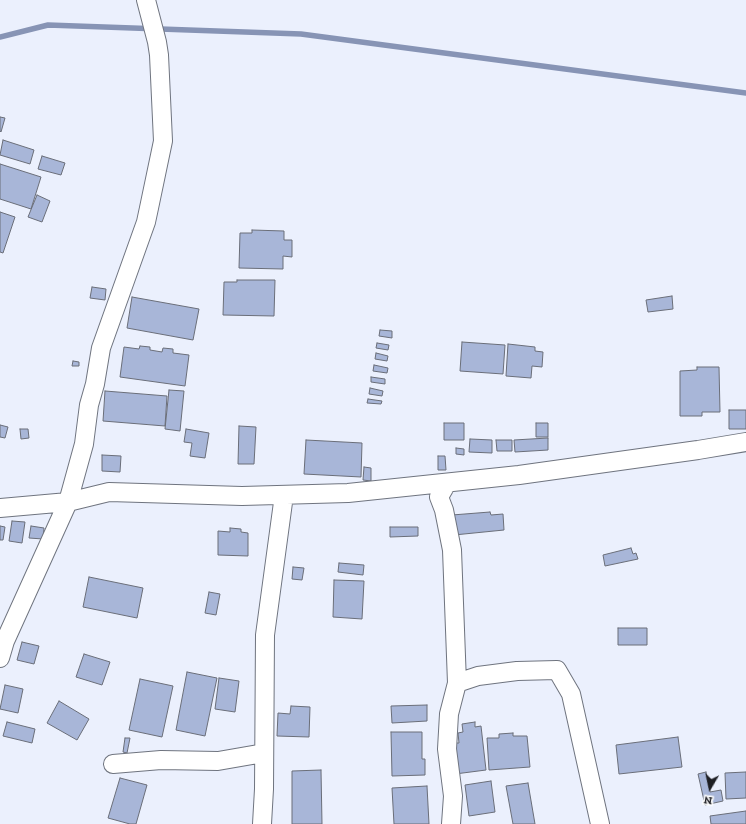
<!DOCTYPE html>
<html>
<head>
<meta charset="utf-8">
<style>
  body { margin:0 }
  #map { position:relative; width:746px; height:824px; overflow:hidden; background:#ebf0fd; font-family:"Zilla Slab",serif }
  canvas { display:block }
  .north { position:absolute; left:690px; top:768px; width:40px; height:40px; -webkit-text-stroke:3px #fefefe; paint-order:stroke; rotate:189deg; font-size:11px; font-weight:700; line-height:16px; text-align:center; color:#1d1e23 }
  .north::after { content:''; display:block; margin:auto; width:14px; height:18px; background:#1d1e23; clip-path:polygon(50% 0,100% 100%,50% 72%,0 100%) }
</style>
</head>
<body>
<div id="map">
<canvas width="746" height="824"></canvas>
<div class="north">N</div>
</div>
<script>
const ctx = document.querySelector('canvas').getContext('2d');
ctx.lineJoin = 'round';
function poly(rows) {
  const path = new Path2D();
  for (const r of rows) {
    path.moveTo(r[0], r[1]);
    for (let i = 2; i < r.length; i += 2) path.lineTo(r[i], r[i + 1]);
  }
  return path;
}
function trace(path, color, width, dash) {
  ctx.strokeStyle = color;
  ctx.lineWidth = width;
  ctx.lineCap = dash ? 'butt' : 'round';
  ctx.setLineDash(dash || []);
  ctx.stroke(path);
}
function paint(path, color) {
  ctx.fillStyle = color;
  ctx.fill(path, 'evenodd');
}
trace(poly([
  [0,37,48,25,301,34,746,93]
]), '#8794b5', 5.5);
const building = poly([
  [0,117,5,118,1,132,0,131,0,117],
  [3,140,34,150,30,164,0,155,3,140],
  [42,156,65,163,61,175,38,169,42,156],
  [0,164,41,177,31,209,0,199,0,164],
  [37,195,50,201,42,222,28,217,37,195],
  [0,212,15,217,3,253,0,252,0,212],
  [252,230,284,231,284,240,292,240,292,257,283,256,283,269,239,268,240,233,252,233,252,230],
  [237,280,275,280,274,316,223,315,224,282,237,282,237,280],
  [92,287,106,289,105,300,90,298,92,287],
  [672,296,673,309,648,312,646,300,672,296],
  [132,297,199,309,193,340,127,328,132,297],
  [380,330,392,331,392,338,379,336,380,330],
  [462,342,505,345,503,374,460,371,462,342],
  [377,343,389,345,388,350,376,348,377,343],
  [508,344,535,347,535,351,543,352,542,367,532,366,531,378,506,376,508,344],
  [140,346,150,347,150,350,162,352,163,348,173,349,173,353,189,355,185,386,120,377,124,347,139,349,140,346],
  [376,353,388,356,387,361,375,359,376,353],
  [73,361,79,362,79,366,72,366,73,361],
  [374,365,388,368,387,373,373,371,374,365],
  [697,367,719,367,720,412,702,412,702,416,680,416,680,371,697,370,697,367],
  [371,377,385,379,385,384,371,382,371,377],
  [370,388,383,391,382,396,369,394,370,388],
  [169,390,184,391,180,431,165,429,169,390],
  [105,391,167,396,165,426,103,421,105,391],
  [368,399,382,401,381,404,367,403,368,399],
  [729,410,746,410,746,429,729,429,729,410],
  [444,423,464,423,464,440,444,440,444,423],
  [536,423,548,423,548,437,536,437,536,423],
  [0,425,8,427,5,438,0,437,0,425],
  [239,426,256,427,254,464,238,464,239,426],
  [20,429,28,429,29,438,21,439,20,429],
  [186,429,209,433,205,458,190,456,192,443,184,442,186,429],
  [548,438,548,450,515,452,514,440,548,438],
  [470,439,492,440,492,453,469,452,470,439],
  [306,440,362,443,361,477,304,474,306,440],
  [496,440,512,440,512,451,497,451,496,440],
  [456,448,464,449,464,455,456,454,456,448],
  [102,455,121,456,120,472,102,471,102,455],
  [438,456,445,456,446,470,438,470,438,456],
  [364,467,371,468,371,481,363,480,364,467],
  [490,512,491,515,503,514,504,530,454,535,452,515,490,512],
  [12,521,25,522,22,543,9,541,12,521],
  [0,526,5,527,3,540,0,540,0,526],
  [31,526,44,528,43,539,29,538,31,526],
  [390,527,418,527,418,536,390,537,390,527],
  [230,528,241,529,241,532,248,533,248,556,218,555,218,531,230,532,230,528],
  [631,548,633,554,636,553,638,559,605,566,603,555,631,548],
  [339,563,364,565,363,575,338,572,339,563],
  [293,567,304,568,302,580,292,579,293,567],
  [89,577,143,588,137,618,83,607,89,577],
  [334,580,364,581,362,619,333,617,334,580],
  [209,592,220,594,216,615,205,613,209,592],
  [618,628,647,628,647,645,618,645,618,628],
  [22,642,39,646,34,664,17,660,22,642],
  [84,654,110,662,102,685,76,677,84,654],
  [187,672,217,678,205,736,176,730,187,672],
  [219,678,239,681,235,712,215,709,219,678],
  [140,679,173,686,162,737,129,730,140,679],
  [5,685,23,689,18,713,0,709,5,685],
  [59,701,89,719,77,740,47,723,59,701],
  [427,705,427,721,392,723,391,706,427,705],
  [291,706,310,707,309,737,277,736,278,713,290,714,291,706],
  [7,722,35,729,32,743,3,736,7,722],
  [475,722,475,727,481,726,486,770,455,774,452,743,459,743,458,733,463,732,462,724,475,722],
  [391,732,422,732,422,759,425,759,425,775,392,776,391,732],
  [513,733,513,736,527,736,530,767,489,770,487,738,499,738,499,734,513,733],
  [678,737,682,767,619,774,616,745,678,737],
  [125,738,130,738,127,753,123,752,125,738],
  [321,770,322,824,292,824,292,771,321,770],
  [706,772,710,792,721,790,723,801,705,805,698,774,706,772],
  [746,772,746,798,726,799,725,773,746,772],
  [120,778,147,785,136,824,130,824,108,818,120,778],
  [491,781,495,812,469,816,465,785,491,781],
  [528,783,535,824,513,824,506,786,528,783],
  [427,786,429,824,394,824,392,788,427,786],
  [746,811,746,824,711,824,710,816,746,811]
]);
paint(building, '#a8b6d8');
trace(building, '#6a6e79', 1);
const minor = poly([
  [447,483,439,497,444,510,452,550,457,683,449,714,447,749,453,796,451,824],
  [0,508,68,502,109,492,242,496,348,493,519,475,698,450,746,442],
  [0,658,5,641,68,502,84,444,89,405,95,384,101,348,146,222,149,208,163,141,159,55,157,42,146,0],
  [457,683,478,676,517,671,557,670,571,694,600,824],
  [113,764,161,760,218,761,264,753],
  [262,824,264,789,265,635,284,495]
]);
trace(minor, '#6f747f', 20);
trace(minor, '#fff', 18);
</script>
</body>
</html>
